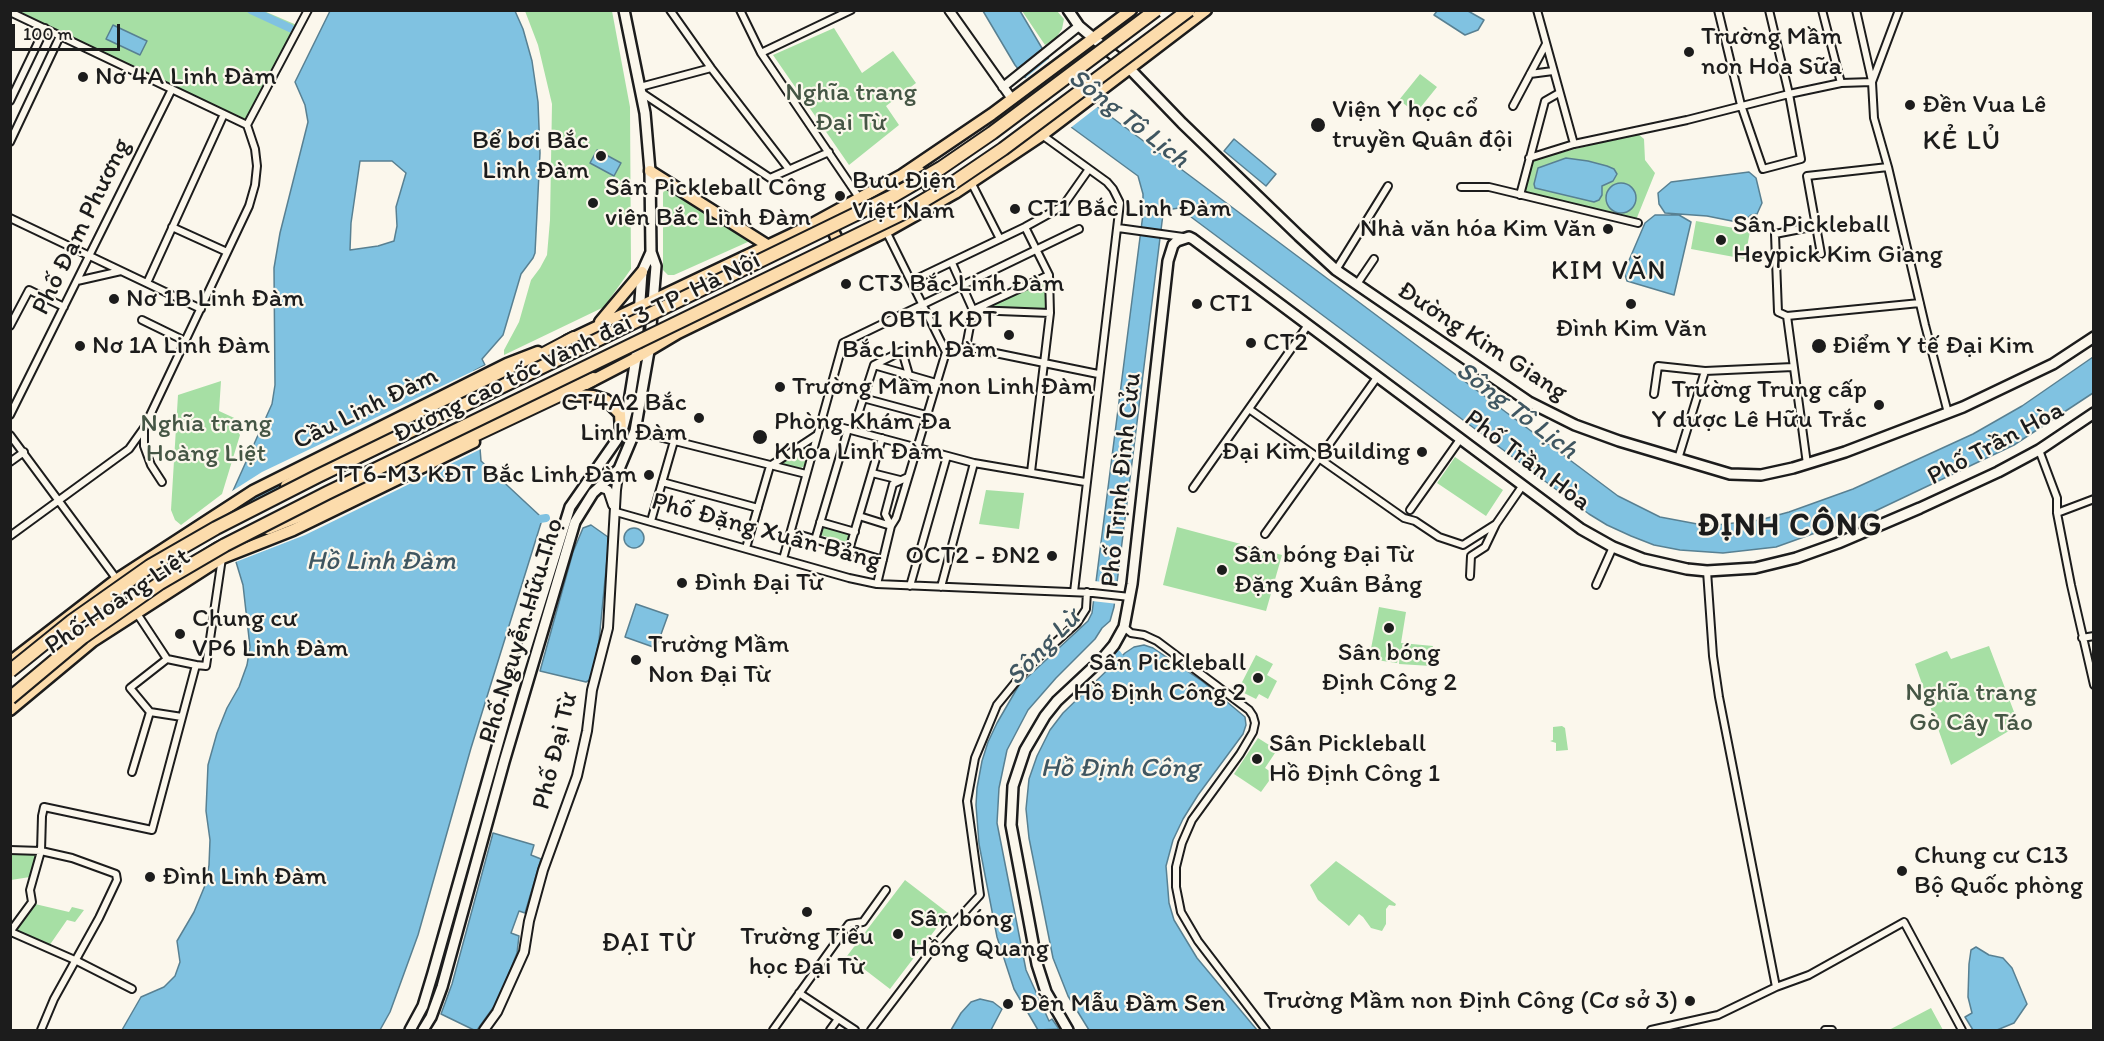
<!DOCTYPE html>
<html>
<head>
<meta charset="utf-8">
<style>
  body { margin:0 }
  #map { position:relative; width:2104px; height:1041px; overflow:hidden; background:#fbf7ec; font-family:Itim,sans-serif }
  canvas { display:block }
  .frame { position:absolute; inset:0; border:12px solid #1c1c1c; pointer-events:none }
  .scale { position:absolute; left:12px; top:24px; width:108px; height:27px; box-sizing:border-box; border:3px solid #1c1c1c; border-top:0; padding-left:8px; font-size:18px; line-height:21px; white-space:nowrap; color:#1c1c1c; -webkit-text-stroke:4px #fbf7ec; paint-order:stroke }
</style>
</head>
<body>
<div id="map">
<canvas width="2104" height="1041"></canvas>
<div class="frame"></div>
<div class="scale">100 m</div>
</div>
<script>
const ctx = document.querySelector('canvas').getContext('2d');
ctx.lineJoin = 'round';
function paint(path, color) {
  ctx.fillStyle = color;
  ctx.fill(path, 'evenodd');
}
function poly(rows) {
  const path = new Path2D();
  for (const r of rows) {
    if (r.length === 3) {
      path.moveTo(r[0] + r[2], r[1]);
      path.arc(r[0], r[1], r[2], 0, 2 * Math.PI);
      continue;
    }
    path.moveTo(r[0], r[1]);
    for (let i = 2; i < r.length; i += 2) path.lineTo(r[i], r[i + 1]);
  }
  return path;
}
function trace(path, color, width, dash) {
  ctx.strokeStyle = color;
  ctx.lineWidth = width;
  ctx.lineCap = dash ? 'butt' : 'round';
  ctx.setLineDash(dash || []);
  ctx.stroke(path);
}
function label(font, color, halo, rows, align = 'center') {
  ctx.font = font + ' Itim,sans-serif';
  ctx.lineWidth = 4.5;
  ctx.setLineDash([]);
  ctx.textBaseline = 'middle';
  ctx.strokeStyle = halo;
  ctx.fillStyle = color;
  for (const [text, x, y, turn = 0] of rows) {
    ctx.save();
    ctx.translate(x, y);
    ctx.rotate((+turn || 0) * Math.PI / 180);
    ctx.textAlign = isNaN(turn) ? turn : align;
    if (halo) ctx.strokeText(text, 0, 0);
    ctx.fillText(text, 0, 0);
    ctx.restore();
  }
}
paint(poly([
  [16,11,264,11,299,26,247,125],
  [525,11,612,11,630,107,631,269,604,307,504,355,504,350,519,322,531,280,540,268,547,255,550,220,552,104,538,45],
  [1022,11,1057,11,1064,19,1062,29,1056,38,1045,45],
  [834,28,862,73,893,51,916,83,886,106,899,125,849,165,773,55],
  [1420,74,1437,87,1416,113,1399,100],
  [1637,133,1644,139,1645,160,1655,173,1636,220,1525,192,1533,160],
  [665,188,668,188,750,241,674,275,668,275,663,270,663,193],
  [1696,221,1750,231,1745,259,1691,249],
  [1047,280,1047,310,984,308],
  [221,381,219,411,243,422,238,432,240,435,222,494,181,525,175,520,171,510,178,395],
  [812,442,806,465,801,468,778,463],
  [1455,457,1503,490,1486,516,1437,483],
  [986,490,1024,493,1019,529,979,524],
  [823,525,850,532,847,542,820,535],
  [1177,527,1282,555,1266,611,1163,585],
  [1379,607,1406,612,1401,643,1433,646,1431,666,1399,664,1400,651,1397,663,1369,659],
  [1989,646,2019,725,1951,765,1915,664,1947,651,1951,659],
  [1256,655,1273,664,1267,675,1277,681,1268,699,1259,694,1256,699,1238,690],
  [1562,726,1565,728,1568,750,1556,751,1556,743,1550,741,1553,740,1553,727],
  [1258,738,1277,750,1265,768,1274,774,1261,792,1234,774],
  [10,852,38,855,30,877,11,880],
  [1336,861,1396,904,1395,906,1389,905,1386,909,1386,924,1382,931,1371,928,1363,917,1359,914,1349,926,1318,900,1310,885],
  [905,880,948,913,890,989,847,956],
  [35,904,69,912,72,907,84,910,75,922,67,920,49,946,14,932],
  [1931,1008,1943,1030,1889,1030]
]), '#a6dfa4');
const water = poly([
  [330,11,515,11,523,29,532,61,538,102,540,153,535,253,533,258,521,274,503,335,482,359,485,365,474,371,481,461,539,515,541,523,471,748,418,935,390,1012,380,1030,122,1030,141,997,164,987,175,976,180,962,177,941,194,912,206,883,209,865,210,840,206,811,208,765,217,733,227,708,239,687,247,665,250,647,243,585,223,519,232,493,272,404,275,385,274,268,280,233,308,122,305,105,295,82,330,11],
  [360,161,392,161,406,173,396,207,397,226,394,241,378,246,350,250,351,223,360,161],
  [983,11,1020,11,1049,60,1071,83,1098,107,1618,496,1660,517,1708,526,1760,520,1789,512,1853,489,1973,434,2022,406,2093,357,2093,393,2014,445,1871,513,1776,547,1723,553,1680,550,1654,545,1631,536,1607,525,1589,514,1179,208,1166,210,1163,214,1114,607,1110,621,1102,628,1095,639,1056,678,1028,710,1007,750,999,788,997,823,1026,970,1049,1021,1052,1019,1059,1029,1038,1030,1014,989,997,937,979,844,976,805,977,788,982,761,988,742,997,723,1019,685,1088,621,1092,613,1143,214,1143,194,1138,176,1071,127,1045,102,1015,65,983,11],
  [1437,11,1468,11,1484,20,1478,30,1465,35,1434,15,1437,11],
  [113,25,147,41,140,55,106,39,113,25],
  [1234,139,1276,174,1266,186,1224,151,1234,139],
  [597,150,621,163,614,176,590,163,597,150],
  [1566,158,1588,161,1607,166,1614,169,1617,174,1613,181,1602,186,1602,195,1599,200,1594,202,1535,188,1534,184,1538,168,1566,158],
  [1749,172,1756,178,1762,203,1757,214,1751,215,1745,220,1737,222,1707,216,1665,213,1659,204,1658,193,1671,182,1749,172],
  [1621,198,15],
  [1655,215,1679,215,1691,222,1674,295,1627,281,1625,275,1627,265,1645,223,1655,215],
  [591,525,608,537,608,549,599,641,591,679,586,682,540,671,573,552,583,528,591,525],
  [634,538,10],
  [636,604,668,615,656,648,625,637,636,604],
  [1144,645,1153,648,1202,681,1245,717,1246,725,1243,734,1198,795,1183,819,1173,840,1166,866,1169,903,1174,920,1197,958,1257,1030,1089,1030,1068,996,1053,958,1029,838,1026,809,1029,779,1037,756,1050,730,1063,713,1125,653,1134,647,1144,645],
  [493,833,534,845,531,855,541,859,525,913,519,911,511,933,519,936,517,953,498,1001,477,1030,474,1030,441,1014,452,984,493,833],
  [1976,947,1989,955,2003,958,2012,968,2027,1004,2014,1023,1997,1030,1973,1030,1965,1017,1972,1013,1968,997,1969,964,1971,950,1976,947],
  [980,999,993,1002,1002,1009,991,1030,951,1030,961,1013,971,1002,980,999]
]);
paint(water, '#80c2e1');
trace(water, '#588092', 1.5);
paint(poly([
  [1051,57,1073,81,1100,105,1069,129,1042,104,1023,80],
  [488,364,487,367,478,373,478,384,267,488,221,515,229,493,262,472],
  [482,432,483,448,305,535,233,563,229,550,350,497],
  [1094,581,1121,584,1118,604,1092,601]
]), '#fbf7ec');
trace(poly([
  [251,10,290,28],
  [540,519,546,518],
  [1117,654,1120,658]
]), '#80c2e1', 8);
const minor = poly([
  [670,10,711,68,788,168],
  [740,10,761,53,860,199],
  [1537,10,1574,144],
  [1718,10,1741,105,1763,169,1801,159,1789,94,1769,10],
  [1822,10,1841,83],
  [1856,10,1872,81],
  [1899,10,1872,82,1874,118,1888,167,1925,325,1948,413],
  [10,12,247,125],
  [761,53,851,10],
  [1530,74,1553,71],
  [640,87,711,68],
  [642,93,770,178,829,152],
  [10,101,45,28],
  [1513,106,1546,44],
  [247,125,308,10],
  [1042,135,1107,182,1113,189,1120,203,1074,592],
  [10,142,60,36],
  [1529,158,1574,144,1687,120,1789,94,1841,83,1872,82],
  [971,182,1000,239],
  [1461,187,1489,187,1638,223],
  [1520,195,1545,101,1559,93],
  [10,218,201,309],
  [172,227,227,252],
  [1025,227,1049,275,1050,313,1031,472],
  [1118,228,1183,237],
  [1821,254,1807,176,1888,167],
  [952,263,973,310,1049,275],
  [1336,270,1388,186],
  [77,281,121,271],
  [912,281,1025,227,1063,206,1089,169],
  [147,283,224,114],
  [1357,284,1374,259],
  [1787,316,1920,303],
  [142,320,185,341],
  [10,326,29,290,64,307],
  [966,347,973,310,1050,313],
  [946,352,966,347,1098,374],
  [874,365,936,383],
  [1654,394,1658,366,1705,371,1793,367],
  [863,398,926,415],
  [1249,409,1404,518,1415,521,1439,537,1463,545,1496,524],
  [10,415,172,89],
  [821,422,974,463,1085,482],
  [144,429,144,446,151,465,162,482],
  [853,430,874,365,902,351,909,375],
  [635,431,806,474],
  [10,435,118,581],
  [2039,450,2057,498,2057,513,2071,585,2094,685],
  [1678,459,1705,371],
  [10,462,24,452],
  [1807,464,1787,316,1778,312,1775,234,1816,226],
  [872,473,900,480],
  [662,482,758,508],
  [1193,488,1308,325],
  [1410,510,1461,438],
  [616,512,849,578,877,584,1093,593,1130,597],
  [2057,513,2094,499],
  [859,516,891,526],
  [651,521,674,441],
  [820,522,855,532],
  [891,526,885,514,893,484,908,477],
  [791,532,883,560],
  [1265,534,1378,376],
  [10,536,129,449,144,428,249,206,255,185,257,166,255,149,247,125],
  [815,540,848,429],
  [746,548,770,466,817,435],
  [849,550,882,438],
  [783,559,843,343,1079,229],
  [1707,571,1713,656,1719,697,1776,987],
  [1470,576,1471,556,1485,547,1496,524,1523,485],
  [877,584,891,526,896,518,946,352,886,231],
  [1596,585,1613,547],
  [910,586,947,456],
  [941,587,974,463],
  [128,593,213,539,638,332],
  [136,612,167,659,196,665],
  [1124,627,1131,633,1144,635,1157,641,1249,710,1253,716,1255,723,1253,732,1240,754,1192,820,1182,843,1176,867,1176,887,1181,912,1198,941,1266,1030],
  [2082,638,2094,636],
  [150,712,182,717],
  [132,772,150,712,130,688,167,659],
  [10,850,41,851,72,858,116,874,117,880,99,918,54,999,41,1030],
  [10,932,32,902,30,890,41,851,42,816,44,807,152,830,196,665,206,666,222,558],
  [11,932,77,961,132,989],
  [799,993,855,1030],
  [773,1030,849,924,863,922,886,890],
  [830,1030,838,1019],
  [871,1030,941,938,980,895,967,801,975,758,997,705,1028,667,1077,623,1086,609,1087,592],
  [1651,1030,1718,1015,1776,987,1809,975,1904,922,1962,1030],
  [1825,1030,1832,1030]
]);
const tertiary = poly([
  [949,10,1012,99],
  [1003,87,1079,26],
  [599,487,608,490,613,505],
  [484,1030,497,1012,524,952,529,921,543,870,577,776,587,731,592,690,608,628,616,490,619,469]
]);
const secondary = poly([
  [1068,10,1079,26,1129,68,1182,123,1299,236,1336,270,1529,402,1575,425,1619,441,1730,474,1761,475,1793,468,1845,452,1963,407,2053,364,2094,337],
  [410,1030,423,1006,433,973,512,694,570,507,616,441,623,427,628,408,636,358,642,272,651,252],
  [423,1030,431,1017,442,987,504,762,575,522,593,493,619,469,635,431,649,351,656,266,651,252,650,171,645,113,624,10],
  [1068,1030,1046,992,1037,964,1011,825,1013,786,1025,750,1045,716,1057,701,1103,658,1114,645,1124,627,1132,584,1168,261,1173,245,1177,241,1189,237,1193,239,1581,529,1613,547,1643,559,1687,569,1707,571,1755,568,1796,558,1838,543,1920,508,1998,472,2039,450,2094,413]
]);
const primary = poly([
  [650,171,767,245],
  [920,172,939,202],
  [828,220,843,252],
  [600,322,642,272],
  [567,341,803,229,902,175,992,114,1131,10],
  [586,384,636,358,678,333,891,229,955,193,1042,135,1206,10],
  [571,395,593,396,606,400,620,414,621,431],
  [10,662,116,580,253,491,507,364,538,352],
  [10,710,93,641,222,558,293,530,474,442]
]);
const motorway = poly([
  [287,486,392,429,485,385,574,338],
  [268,528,333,502,593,379]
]);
trace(minor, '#1c1c1c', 10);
trace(tertiary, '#1c1c1c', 12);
trace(secondary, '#1c1c1c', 14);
trace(primary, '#1c1c1c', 15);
trace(motorway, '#1c1c1c', 16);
trace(minor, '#fbf7ec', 6);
trace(tertiary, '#fbf7ec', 8);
trace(secondary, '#fbf7ec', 9);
trace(primary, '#fcdcac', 10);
trace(motorway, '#fcdcac', 12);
const motorwayBridge = poly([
  [10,671,72,621,150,566,216,528,318,476,893,196,941,168,992,133,1156,10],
  [10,698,83,637,160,583,225,545,327,493,901,214,950,185,1003,149,1189,10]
]);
trace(motorwayBridge, '#1c1c1c', 16, []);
trace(motorwayBridge, '#fcdcac', 12);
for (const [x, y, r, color] of [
  [1689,52,6,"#1c1c1c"],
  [83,77,6,"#1c1c1c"],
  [1910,105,6,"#1c1c1c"],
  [1318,125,8,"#1c1c1c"],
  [601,156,6,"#1c1c1c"],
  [840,196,6,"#1c1c1c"],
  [593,203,6,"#1c1c1c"],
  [1015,209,6,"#1c1c1c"],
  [1608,229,6,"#1c1c1c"],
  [1721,240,6,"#1c1c1c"],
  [846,284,6,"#1c1c1c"],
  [114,299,6,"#1c1c1c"],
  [1197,304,6,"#1c1c1c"],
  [1631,304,6,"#1c1c1c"],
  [1009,335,6,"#1c1c1c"],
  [1251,343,6,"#1c1c1c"],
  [80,346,6,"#1c1c1c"],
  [1819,346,8,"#1c1c1c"],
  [780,387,6,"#1c1c1c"],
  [1879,405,6,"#1c1c1c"],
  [699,418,6,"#1c1c1c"],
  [760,437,8,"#1c1c1c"],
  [1422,452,6,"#1c1c1c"],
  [649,475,6,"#1c1c1c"],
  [1052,556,6,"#1c1c1c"],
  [1222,570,6,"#1c1c1c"],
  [682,583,6,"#1c1c1c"],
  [1389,628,6,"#1c1c1c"],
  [180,634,6,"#1c1c1c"],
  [636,660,6,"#1c1c1c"],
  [1258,678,6,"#1c1c1c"],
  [1257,759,6,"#1c1c1c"],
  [1902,871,6,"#1c1c1c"],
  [150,877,6,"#1c1c1c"],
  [807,912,6,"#1c1c1c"],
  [898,934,6,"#1c1c1c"],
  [1690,1001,6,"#1c1c1c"],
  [1008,1004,6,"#1c1c1c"]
]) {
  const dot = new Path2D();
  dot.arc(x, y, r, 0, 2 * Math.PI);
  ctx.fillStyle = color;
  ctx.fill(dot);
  trace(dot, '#fbf7ec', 2);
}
label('26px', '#1c1c1c', '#fbf7ec', [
  ["Trường Mầm",1701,37],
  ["non Hoa Sữa",1701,67],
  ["Nơ 4A Linh Đàm",95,77],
  ["Đền Vua Lê",1922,105],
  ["Viện Y học cổ",1332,110],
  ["truyền Quân đội",1332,140],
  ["Bể bơi Bắc",589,141,"right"],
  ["Linh Đàm",589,171,"right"],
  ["Bưu Điện",852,181],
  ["Việt Nam",852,211],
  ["Sân Pickleball Công",605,188],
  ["viên Bắc Linh Đàm",605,218],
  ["CT1 Bắc Linh Đàm",1027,209],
  ["Sân Pickleball",1733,225],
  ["Heypick Kim Giang",1733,255],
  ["Nhà văn hóa Kim Văn",1596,229,"right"],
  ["CT3 Bắc Linh Đàm",858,284],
  ["Nơ 1B Linh Đàm",126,299],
  ["CT1",1209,304],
  ["OBT1 KĐT",997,320,"right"],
  ["Bắc Linh Đàm",997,350,"right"],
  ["Đình Kim Văn",1631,329,"center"],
  ["CT2",1263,343],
  ["Nơ 1A Linh Đàm",92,346],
  ["Điểm Y tế Đại Kim",1832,346],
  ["Trường Mầm non Linh Đàm",792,387],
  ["Trường Trung cấp",1867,390,"right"],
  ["Y dược Lê Hữu Trắc",1867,420,"right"],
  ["CT4A2 Bắc",687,403,"right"],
  ["Linh Đàm",687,433,"right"],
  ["Phòng Khám Đa",774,422],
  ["Khoa Linh Đàm",774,452],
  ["Đại Kim Building",1410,452,"right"],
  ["TT6-M3 KĐT Bắc Linh Đàm",637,475,"right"],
  ["Sân bóng Đại Từ",1234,555],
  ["Đặng Xuân Bảng",1234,585],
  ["OCT2 - ĐN2",1040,556,"right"],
  ["Đình Đại Từ",694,583],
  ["Chung cư",192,619],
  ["VP6 Linh Đàm",192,649],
  ["Trường Mầm",648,645],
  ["Non Đại Từ",648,675],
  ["Sân bóng",1389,653,"center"],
  ["Định Công 2",1389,683,"center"],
  ["Sân Pickleball",1246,663,"right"],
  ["Hồ Định Công 2",1246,693,"right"],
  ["Sân Pickleball",1269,744],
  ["Hồ Định Công 1",1269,774],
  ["Chung cư C13",1914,856],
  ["Bộ Quốc phòng",1914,886],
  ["Đình Linh Đàm",162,877],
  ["Sân bóng",910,919],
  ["Hồng Quang",910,949],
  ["Trường Tiểu",807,937,"center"],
  ["học Đại Từ",807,967,"center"],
  ["Trường Mầm non Định Công (Cơ sở 3)",1678,1001,"right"],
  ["Đền Mẫu Đầm Sen",1020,1004]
], 'left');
label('26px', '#455645', '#fbf7ec', [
  ["Nghĩa trang",851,93],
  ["Đại Từ",851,123],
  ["Nghĩa trang",206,424],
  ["Hoàng Liệt",206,454],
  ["Nghĩa trang",1971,693],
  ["Gò Cây Táo",1971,723]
]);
label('26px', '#1c1c1c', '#fbf7ec', [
  ["Phố Đạm Phương",82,227,-64],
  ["Đường Kim Giang",1482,342,33],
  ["Đường cao tốc Vành đai 3 TP. Hà Nội",577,348,-26],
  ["Cầu Linh Đàm",366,409,-26],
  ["Phố Trần Hòa",1996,444,-28],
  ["Phố Trần Hòa",1527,461,37],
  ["Phố Trịnh Đình Cửu",1122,480,-84],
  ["Phố Đặng Xuân Bảng",766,532,15],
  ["Phố Hoàng Liệt",118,602,-34],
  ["Phố Nguyễn Hữu Thọ",522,631,-73],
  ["Phố Đại Từ",556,751,-76]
]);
label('italic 27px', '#3f5661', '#fbf7ec', [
  ["Sông Tô Lịch",1128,119,38],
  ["Sông Tô Lịch",1516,411,37],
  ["Hồ Linh Đàm",381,562],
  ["Sông Lừ",1044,648,-46],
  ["Hồ Định Công",1120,769]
]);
ctx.letterSpacing = '1.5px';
label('27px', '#1c1c1c', '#fbf7ec', [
  ["KIM VĂN",1609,272],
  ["ĐẠI TỪ",649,944]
]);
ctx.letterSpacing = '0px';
ctx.letterSpacing = '1.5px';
label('28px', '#1c1c1c', '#fbf7ec', [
  ["KẺ LỦ",1962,142]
]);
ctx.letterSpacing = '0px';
ctx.letterSpacing = '1.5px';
label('bold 32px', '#1c1c1c', '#fbf7ec', [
  ["ĐỊNH CÔNG",1790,527]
]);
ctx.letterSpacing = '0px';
</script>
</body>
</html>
